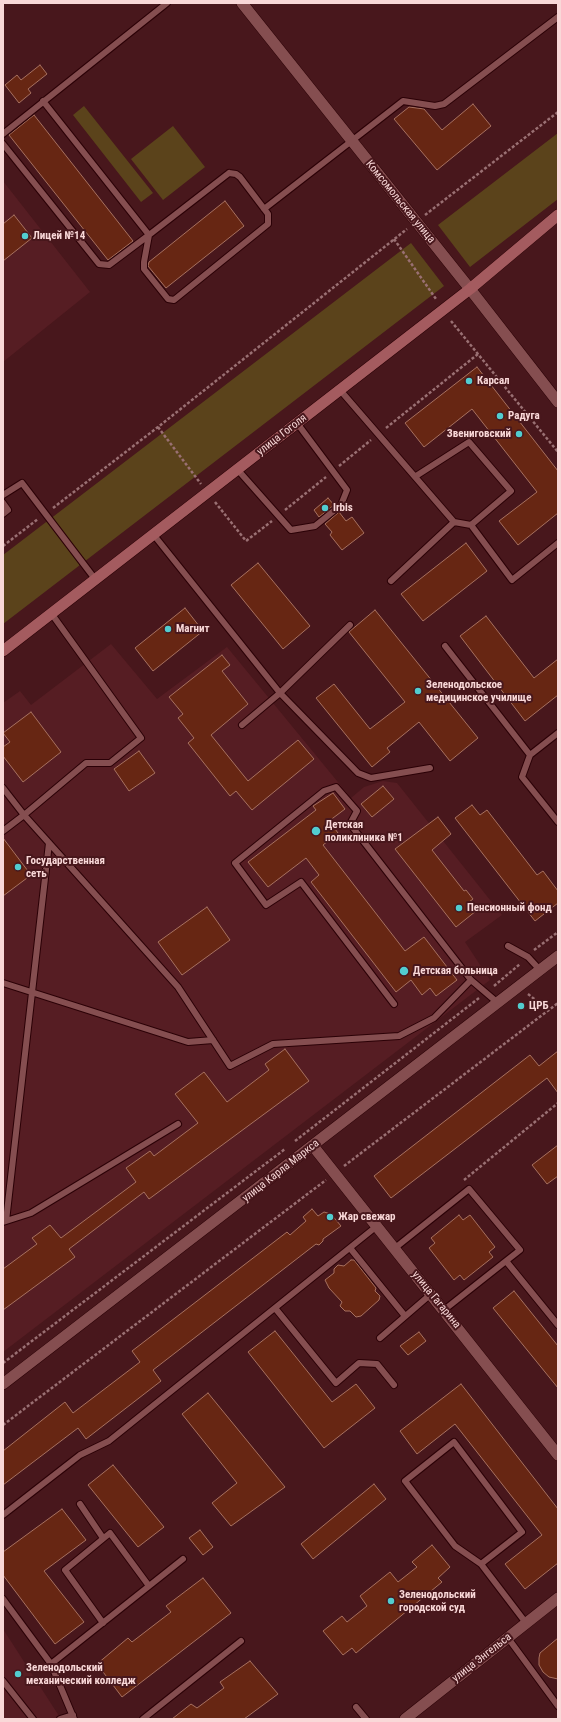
<!DOCTYPE html>
<html>
<head>
<meta charset="utf-8">
<style>
  body { margin:0 }
  #map { position:relative; width:561px; height:1722px; overflow:hidden; background:#48171c; font-family:"Roboto Condensed",sans-serif }
  canvas { display:block }
  .frame { position:absolute; inset:0; border:4px solid #f9d8d8; pointer-events:none }
</style>
</head>
<body>
<div id="map">
<canvas width="561" height="1722"></canvas>
<div class="frame"></div>
</div>
<script>
const ctx = document.querySelector('canvas').getContext('2d');
ctx.lineJoin = 'round';
function paint(path, color) {
  ctx.fillStyle = color;
  ctx.fill(path, 'evenodd');
}
function poly(rows) {
  const path = new Path2D();
  for (const r of rows) {
    path.moveTo(r[0], r[1]);
    for (let i = 2; i < r.length; i += 2) path.lineTo(r[i], r[i + 1]);
  }
  return path;
}
function trace(path, color, width, dash) {
  ctx.strokeStyle = color;
  ctx.lineWidth = width;
  ctx.lineCap = dash ? 'butt' : 'round';
  ctx.setLineDash(dash || []);
  ctx.stroke(path);
}
function label(font, color, halo, rows, align = 'center') {
  ctx.font = font + ' "Roboto Condensed",sans-serif';
  ctx.lineWidth = 4;
  ctx.setLineDash([]);
  ctx.textBaseline = 'middle';
  ctx.strokeStyle = halo;
  ctx.fillStyle = color;
  for (const [text, x, y, turn = 0] of rows) {
    ctx.save();
    ctx.translate(x, y);
    ctx.rotate((+turn || 0) * Math.PI / 180);
    ctx.textAlign = isNaN(turn) ? turn : align;
    if (halo) ctx.strokeText(text, 0, 0);
    ctx.fillText(text, 0, 0);
    ctx.restore();
  }
}
paint(poly([
  [3,181,90,292,3,362],
  [111,644,157,699,227,647,351,798,364,787,383,781,397,783,502,915,465,942,490,980,3,1352,3,703,20,691,31,705],
  [3,1629,61,1719,3,1719]
]), '#561d23');
paint(poly([
  [84,106,153,193,141,202,73,115],
  [173,126,205,167,163,200,131,159],
  [558,133,558,199,470,267,438,225],
  [411,243,444,286,3,624,3,555]
]), '#5b431b');
const building = poly([
  [40,65,47,74,28,89,31,93,19,103,5,85,17,75,21,80,40,65],
  [473,104,491,126,437,170,394,119,409,107,424,109,442,130,473,104],
  [34,115,133,241,108,260,9,135,34,115],
  [225,201,244,226,166,288,148,266,149,262,225,201],
  [14,215,32,238,3,261,3,224,14,215],
  [477,367,558,471,558,513,518,545,499,521,537,492,472,409,424,447,405,423,477,367],
  [328,498,334,505,319,517,314,510,328,498],
  [339,512,346,521,352,517,364,533,342,550,330,535,332,532,325,524,339,512],
  [466,543,487,571,423,621,401,594,466,543],
  [258,563,310,626,283,649,231,585,258,563],
  [185,608,203,631,153,671,135,648,185,608],
  [375,610,478,738,450,761,419,722,387,748,390,752,372,767,316,698,334,684,370,729,405,702,349,632,375,610],
  [486,616,534,678,558,659,558,695,525,721,460,636,486,616],
  [222,655,230,665,222,671,248,704,211,735,248,781,298,740,314,759,252,810,236,791,230,796,188,743,194,738,178,718,183,714,169,697,222,655],
  [31,712,61,752,23,782,3,756,3,747,10,742,3,733,31,712],
  [139,751,155,773,129,791,114,769,139,751],
  [383,786,394,799,372,817,361,804,383,786],
  [333,793,345,809,329,821,338,833,323,845,405,951,424,937,457,980,436,996,430,988,422,995,411,980,396,992,311,882,319,875,306,858,268,887,248,862,316,810,313,806,333,793],
  [472,805,480,815,487,810,537,875,543,871,558,891,558,903,535,921,455,818,472,805],
  [438,817,451,834,432,850,464,891,466,890,473,899,469,902,476,911,456,927,395,849,438,817],
  [3,838,31,875,3,896,3,838],
  [207,907,230,940,182,975,158,942,207,907],
  [285,1049,309,1081,149,1199,144,1192,69,1249,75,1257,3,1310,3,1269,37,1244,32,1238,50,1225,61,1238,136,1182,126,1168,150,1151,154,1156,198,1123,175,1094,204,1072,227,1102,269,1070,265,1064,285,1049],
  [558,1051,558,1093,547,1078,391,1198,374,1176,530,1055,539,1066,558,1051],
  [558,1145,558,1176,547,1184,532,1165,558,1145],
  [312,1209,318,1216,324,1212,331,1214,341,1226,323,1239,323,1241,319,1245,316,1244,153,1370,161,1381,86,1439,78,1428,3,1485,3,1451,65,1402,73,1413,140,1362,132,1351,287,1232,290,1235,306,1221,303,1217,312,1209],
  [459,1215,463,1220,470,1215,495,1247,489,1252,493,1257,464,1280,460,1275,454,1280,429,1248,435,1243,431,1238,459,1215],
  [351,1260,354,1260,376,1288,375,1291,380,1296,379,1300,361,1316,356,1317,350,1311,345,1311,340,1306,342,1302,329,1288,325,1280,334,1273,334,1269,338,1265,344,1266,351,1260],
  [514,1291,558,1346,558,1388,493,1308,514,1291],
  [275,1331,332,1402,356,1384,375,1408,324,1448,248,1352,275,1331],
  [419,1332,426,1341,408,1355,400,1346,419,1332],
  [461,1384,558,1509,558,1563,525,1589,505,1564,542,1535,455,1424,417,1454,400,1431,461,1384],
  [208,1393,285,1487,231,1526,212,1503,237,1483,182,1414,208,1393],
  [113,1465,164,1527,138,1547,88,1485,113,1465],
  [374,1484,386,1499,313,1559,301,1544,374,1484],
  [62,1509,86,1540,44,1571,84,1622,55,1644,3,1575,3,1552,62,1509],
  [200,1530,213,1547,203,1555,189,1538,200,1530],
  [432,1545,450,1567,438,1578,442,1582,356,1653,352,1648,343,1655,323,1631,342,1616,347,1622,367,1606,360,1596,390,1572,398,1582,417,1567,412,1562,432,1545],
  [203,1578,231,1613,122,1697,97,1664,128,1638,132,1642,171,1612,166,1606,203,1578],
  [558,1638,558,1679,549,1677,543,1672,539,1665,539,1658,540,1653,558,1638],
  [250,1661,278,1694,244,1719,172,1719,191,1704,197,1708,224,1688,220,1682,250,1661]
]);
paint(building, '#672613');
trace(building, '#a77160', 1);
const service = poly([
  [3,134,167,3],
  [3,144,99,264,109,265,149,235,43,101],
  [229,173,236,174,240,177,268,214,268,224,174,300,168,299,144,269,144,262,149,235,229,173],
  [264,209,403,101,435,106,444,104,558,17],
  [340,390,454,522,471,525,512,580,558,543],
  [237,469,291,530,315,526,341,505,347,490,297,423],
  [416,476,469,442,511,491,471,525],
  [3,495,22,483,95,579],
  [3,503,8,510,3,514],
  [153,534,280,693,358,773,371,778,430,768],
  [391,581,454,522],
  [51,613,141,738,110,763,86,763,24,815,178,987,230,1066,273,1044,399,1036,434,1018,471,980],
  [445,646,530,755],
  [242,725,280,693,350,625],
  [558,733,530,755,522,777,558,822],
  [3,788,24,815,3,831],
  [508,946,528,957,540,970],
  [3,983,188,1042,213,1040],
  [394,1004,301,882,266,905,235,863,324,791,336,787,357,811,350,824,471,980,498,1003],
  [6,1221,49,843],
  [3,1222,31,1213,178,1124],
  [350,1248,405,1316],
  [395,1248,469,1189,520,1250,506,1261],
  [275,1308,336,1383,359,1363,377,1364,394,1385],
  [444,1310,506,1261,558,1325],
  [380,1338,431,1294],
  [80,1504,103,1538],
  [3,1515,80,1455,109,1441,377,1226],
  [481,1564,455,1546,405,1481,454,1442,522,1532,481,1564,526,1623],
  [3,1599,51,1664,74,1719],
  [103,1623,65,1570,110,1533,149,1586],
  [508,1638,558,1706],
  [51,1664,183,1559],
  [3,1681,33,1719],
  [356,1707,366,1719],
  [60,1719,73,1715],
  [143,1719,241,1641]
]);
const minor = poly([
  [242,3,470,289],
  [313,1146,558,1455]
]);
const tertiary = poly([
  [470,289,558,402],
  [3,1384,558,956],
  [405,1719,558,1598]
]);
const secondary = poly([
  [3,651,470,289,558,215]
]);
trace(service, '#2b0006', 8);
trace(minor, '#2b0006', 12);
trace(tertiary, '#2b0006', 12);
trace(secondary, '#2b0006', 12);
trace(poly([
  [425,215,558,112],
  [394,239,436,299],
  [451,321,558,452],
  [158,427,201,484],
  [386,428,478,354],
  [339,466,371,440],
  [215,502,246,541,272,521],
  [53,508,158,427,407,229],
  [285,510,326,477],
  [3,546,38,519],
  [534,950,558,932],
  [494,986,520,964],
  [528,994,548,1010],
  [295,1141,479,998],
  [344,1166,558,1003],
  [464,1180,558,1103],
  [3,1363,285,1149],
  [3,1425,326,1180]
]), '#9a7073', 2.5, [3, 2]);
trace(service, '#854e50', 6);
trace(minor, '#854e50', 11);
trace(tertiary, '#854e50', 11);
trace(secondary, '#a45b5f', 11);
for (const [x, y, r, color] of [
  [25,236,4,"#52cdcf"],
  [469,381,4,"#52cdcf"],
  [500,416,4,"#52cdcf"],
  [519,434,4,"#52cdcf"],
  [325,508,4,"#52cdcf"],
  [168,629,4,"#52cdcf"],
  [418,691,4,"#52cdcf"],
  [316,831,5,"#52cdcf"],
  [18,867,4,"#52cdcf"],
  [459,908,4,"#52cdcf"],
  [404,971,5,"#52cdcf"],
  [521,1006,4,"#52cdcf"],
  [330,1217,4,"#52cdcf"],
  [391,1601,4,"#52cdcf"],
  [18,1674,4,"#52cdcf"]
]) {
  const dot = new Path2D();
  dot.arc(x, y, r, 0, 2 * Math.PI);
  ctx.fillStyle = color;
  ctx.fill(dot);
  trace(dot, '#48171c', 1.5);
}
label('11px', '#f9d8d8', '#48171c', [
  ["Комсомольская улица",400,202,51],
  ["улица Гоголя",282,435,-38],
  ["улица Карла Маркса",281,1171,-38],
  ["улица Гагарина",436,1300,51],
  ["улица Энгельса",482,1658,-38]
]);
label('bold 11px', '#f9d8d8', '#48171c', [
  ["Лицей №14",33,236],
  ["Карсал",477,381],
  ["Радуга",508,416],
  ["Звениговский",511,434,"right"],
  ["Irbis",333,508],
  ["Магнит",176,629],
  ["Зеленодольское",426,685],
  ["медицинское училище",426,698],
  ["Детская",325,825],
  ["поликлиника №1",325,838],
  ["Государственная",26,861],
  ["сеть",26,874],
  ["Пенсионный фонд",467,908],
  ["Детская больница",413,971],
  ["ЦРБ",529,1006],
  ["Жар свежар",338,1217],
  ["Зеленодольский",399,1595],
  ["городской суд",399,1608],
  ["Зеленодольский",26,1668],
  ["механический колледж",26,1681]
], 'left');
</script>
</body>
</html>
